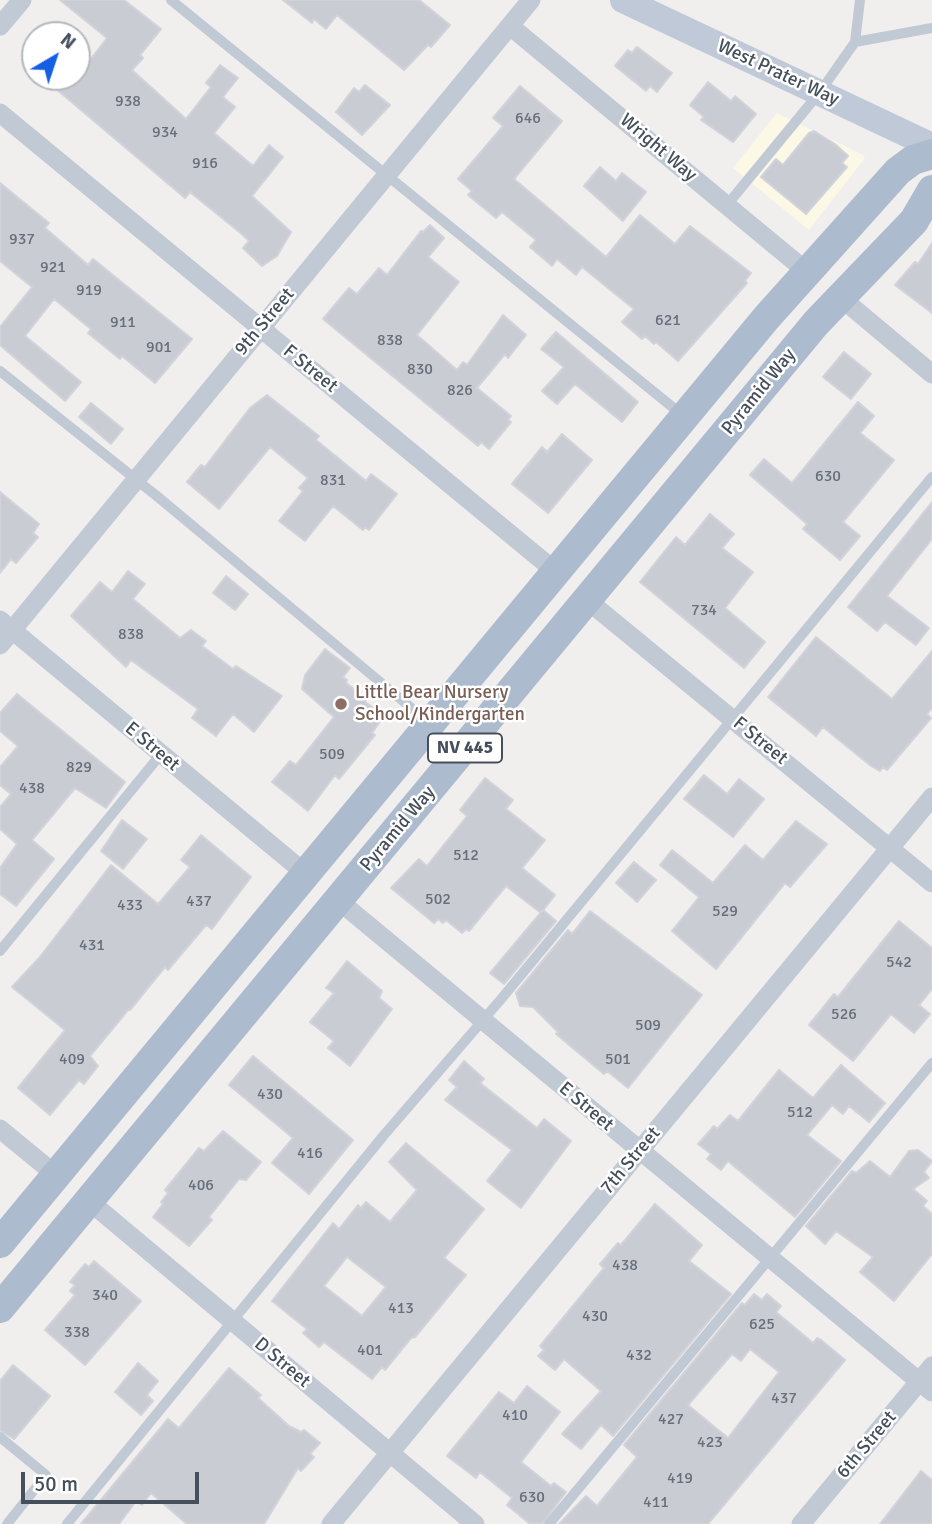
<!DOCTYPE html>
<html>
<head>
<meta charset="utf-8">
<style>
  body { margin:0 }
  #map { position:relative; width:932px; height:1524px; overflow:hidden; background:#f1eeee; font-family:Signika,sans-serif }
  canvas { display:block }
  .north { position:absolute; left:21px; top:21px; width:70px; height:70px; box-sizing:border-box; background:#fff; border:2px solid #b5b9be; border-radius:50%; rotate:39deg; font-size:19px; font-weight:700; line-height:28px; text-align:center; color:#46505c }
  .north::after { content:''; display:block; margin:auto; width:24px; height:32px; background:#155fe4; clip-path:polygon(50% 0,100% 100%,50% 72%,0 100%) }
  .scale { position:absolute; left:21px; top:1472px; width:178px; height:32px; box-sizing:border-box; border:4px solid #46505c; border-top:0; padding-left:9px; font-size:21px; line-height:24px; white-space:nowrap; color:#46505c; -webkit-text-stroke:5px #fff; paint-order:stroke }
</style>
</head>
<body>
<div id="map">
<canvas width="932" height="1524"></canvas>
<div class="north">N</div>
<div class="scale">50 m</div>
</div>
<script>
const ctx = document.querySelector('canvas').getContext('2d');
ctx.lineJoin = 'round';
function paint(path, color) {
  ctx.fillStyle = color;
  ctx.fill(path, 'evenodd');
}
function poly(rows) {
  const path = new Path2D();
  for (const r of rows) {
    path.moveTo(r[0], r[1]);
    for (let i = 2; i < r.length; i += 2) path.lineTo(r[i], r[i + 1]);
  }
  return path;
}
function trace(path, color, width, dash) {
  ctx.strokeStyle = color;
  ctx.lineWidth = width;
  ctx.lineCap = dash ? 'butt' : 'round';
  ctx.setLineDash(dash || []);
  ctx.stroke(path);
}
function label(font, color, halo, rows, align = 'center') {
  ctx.font = font + ' Signika,sans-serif';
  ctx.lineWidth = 5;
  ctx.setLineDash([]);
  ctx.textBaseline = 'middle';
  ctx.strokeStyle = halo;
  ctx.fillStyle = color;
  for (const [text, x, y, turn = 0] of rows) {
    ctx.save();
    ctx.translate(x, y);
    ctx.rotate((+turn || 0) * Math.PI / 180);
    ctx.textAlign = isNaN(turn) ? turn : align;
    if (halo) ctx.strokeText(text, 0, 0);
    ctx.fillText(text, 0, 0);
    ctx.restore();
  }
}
paint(poly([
  [777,113,863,155,865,158,809,230,733,168]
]), '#fcf8e6');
const building = poly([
  [60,0,124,0,161,29,140,55,143,58,132,70,186,119,211,87,206,83,220,65,238,78,223,97,235,107,214,133,253,166,269,145,283,157,252,196,291,232,277,256,262,266,243,248,249,241,243,235,190,192,185,198,42,77,77,77,107,38,60,0],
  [283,0,419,0,450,25,431,47,428,45,404,70,337,15,326,29,314,19,312,23,283,0],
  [637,47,672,73,657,92,650,86,646,91,615,66,628,50,632,53,637,47],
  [708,82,731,101,735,96,756,114,733,142,701,120,704,117,690,105,708,82],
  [365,85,390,105,362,135,336,112,354,88,359,92,365,85],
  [520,86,562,121,514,179,606,257,640,215,675,244,690,226,751,273,745,281,747,283,678,361,656,342,654,344,645,336,642,339,622,322,634,309,582,267,576,275,557,259,552,266,530,247,536,240,502,212,496,218,468,195,472,191,458,179,503,126,493,118,520,86],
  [814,131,835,144,848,156,842,163,847,167,806,214,761,177,776,159,783,165,809,133,814,131],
  [600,167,616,181,622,173,646,192,623,221,584,186,600,167],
  [0,183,49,223,45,228,88,265,93,259,192,339,155,383,122,356,120,359,88,333,91,329,54,299,25,336,81,382,65,401,0,345,0,327,32,287,0,261,0,183],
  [430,225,444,238,428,257,459,282,417,335,457,370,463,362,467,365,503,315,526,335,508,358,505,354,477,388,511,416,508,420,511,422,489,449,481,442,478,446,323,319,349,288,357,294,379,268,387,275,421,231,423,232,430,225],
  [932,243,932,313,895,285,915,262,918,264,932,243],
  [556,332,638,402,622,422,575,384,557,404,542,391,564,367,541,349,556,332],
  [844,352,871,374,851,399,823,377,844,352],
  [267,395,319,436,316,440,366,481,371,474,397,494,369,530,365,527,363,530,333,506,305,541,279,521,303,491,299,488,308,478,270,447,219,509,187,482,201,465,205,467,250,408,267,395],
  [858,402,874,416,860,433,894,460,843,522,860,536,840,560,803,529,807,524,750,475,764,459,792,483,858,402],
  [91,403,123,429,111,444,79,417,91,403],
  [562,434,592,460,548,513,512,484,542,447,547,452,562,434],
  [0,492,39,524,33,533,38,537,16,563,11,559,0,573,0,492],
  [932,502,932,539,887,596,929,628,916,645,885,622,877,631,848,607,932,502],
  [710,514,734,534,722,548,753,572,725,608,765,642,744,668,640,582,676,537,685,545,710,514],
  [128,571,145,584,133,599,180,638,191,630,206,641,202,646,233,669,236,666,282,696,254,732,233,714,216,736,192,718,198,709,131,660,126,667,71,616,100,582,112,592,128,571],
  [226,576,248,594,235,610,213,593,226,576],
  [816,637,892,699,932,651,932,708,927,714,931,718,887,770,883,767,880,771,871,766,823,727,816,736,768,697,816,637],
  [325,649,350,668,343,677,347,680,346,683,367,699,365,702,375,709,371,713,381,720,372,733,375,735,339,779,335,775,308,811,272,782,290,761,296,765,334,717,302,689,305,675,325,649],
  [17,694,125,782,106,808,75,788,32,840,54,859,16,906,0,894,0,868,17,844,0,829,0,807,11,794,0,785,0,767,18,746,0,731,0,713,17,694],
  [704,775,727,794,739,779,764,799,733,837,684,799,704,775],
  [485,778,513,800,506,809,545,840,522,868,555,895,541,913,506,886,469,931,466,929,462,933,446,920,443,923,438,919,434,923,391,888,419,859,427,866,467,816,460,810,485,778],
  [122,820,147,839,123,869,101,851,122,820],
  [796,821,827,844,790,887,785,883,716,969,672,931,699,897,660,865,672,850,713,883,745,845,763,860,796,821],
  [201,835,251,877,212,929,206,925,168,970,165,967,130,1010,129,1009,90,1056,98,1066,84,1084,79,1080,50,1115,18,1088,65,1030,12,987,39,958,111,865,158,904,190,867,181,860,201,835],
  [634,862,656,880,637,902,616,883,634,862],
  [543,910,556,921,504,984,490,973,543,910],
  [590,911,702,995,628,1088,607,1071,604,1074,556,1034,558,1032,533,1007,520,1006,516,993,568,930,572,934,590,911],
  [899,921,932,948,932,989,919,1005,930,1014,914,1033,891,1014,853,1061,809,1025,834,994,838,997,899,921],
  [347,961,382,991,379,998,392,1009,350,1066,328,1048,334,1041,310,1022,334,993,326,988,347,961],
  [253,1056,353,1140,309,1194,272,1163,293,1138,229,1085,253,1056],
  [464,1061,484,1079,480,1083,537,1128,544,1119,571,1141,521,1208,487,1181,512,1150,445,1100,457,1087,449,1080,464,1061],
  [841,1065,885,1103,869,1122,849,1106,843,1114,832,1105,807,1135,841,1161,795,1217,728,1161,721,1170,707,1159,711,1154,698,1144,714,1126,717,1129,730,1115,738,1121,779,1070,813,1098,841,1065],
  [223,1131,261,1162,246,1180,239,1179,209,1217,212,1220,189,1246,153,1217,163,1204,161,1202,168,1193,165,1190,199,1148,204,1151,223,1131],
  [406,1143,484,1209,444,1258,466,1275,415,1337,411,1338,385,1370,382,1367,372,1379,324,1342,319,1347,303,1333,307,1329,272,1301,333,1223,339,1229,358,1205,361,1208,366,1202,390,1222,417,1190,389,1162,406,1143],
  [347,1257,386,1287,362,1316,324,1286,347,1257],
  [918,1150,932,1161,924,1172,929,1178,913,1189,927,1201,923,1206,932,1214,932,1254,894,1301,860,1272,873,1257,836,1231,825,1244,806,1226,852,1171,856,1173,870,1161,890,1177,909,1151,918,1150],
  [655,1204,702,1245,689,1261,731,1294,613,1436,601,1425,581,1449,562,1434,601,1391,564,1359,555,1370,538,1356,544,1350,540,1346,604,1268,600,1264,618,1243,621,1245,655,1204],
  [94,1261,141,1301,85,1365,45,1330,75,1295,70,1291,75,1285,70,1282,85,1264,89,1267,94,1261],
  [754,1294,762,1300,767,1294,781,1306,776,1312,813,1343,817,1338,821,1340,845,1360,708,1524,559,1524,586,1496,597,1506,637,1457,624,1445,742,1303,745,1305,754,1294],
  [750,1349,779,1372,728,1438,688,1405,732,1354,741,1361,750,1349],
  [138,1363,158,1381,147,1395,153,1401,141,1415,115,1392,138,1363],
  [13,1365,50,1396,14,1439,0,1430,0,1381,13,1365],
  [229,1368,261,1395,258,1398,289,1426,301,1432,304,1430,320,1443,310,1454,314,1457,301,1471,298,1468,264,1524,187,1524,151,1493,142,1505,136,1501,119,1524,81,1524,168,1419,179,1428,229,1368],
  [527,1386,560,1412,521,1462,551,1486,554,1483,566,1492,542,1524,530,1524,507,1505,512,1498,480,1472,476,1478,447,1456,499,1392,514,1403,527,1386],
  [921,1471,932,1480,932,1524,880,1524,921,1471]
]);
paint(building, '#caccd4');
trace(building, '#d2d3da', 2);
trace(poly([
  [171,0,681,414],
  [855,42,932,28],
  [727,205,820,92,855,42,860,0],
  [0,371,158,497,427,721],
  [0,951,161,754],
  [0,1437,46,1475,7,1524],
  [67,1524,384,1135,502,998,932,477],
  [549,1524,932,1063]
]), '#c1c9d4', 10);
trace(poly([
  [0,26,22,0],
  [510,26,806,271],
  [0,113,555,571],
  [840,297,932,374],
  [587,600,932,883],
  [0,620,305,873],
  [0,645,531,0],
  [339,901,932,1392],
  [0,1129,56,1175],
  [89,1201,475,1524],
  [331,1524,932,797],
  [801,1524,932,1366]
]), '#c1c9d4', 19);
trace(poly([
  [623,0,932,146]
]), '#c0c9d8', 26);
trace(poly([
  [0,1243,767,317,898,171,913,160,932,154],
  [0,1308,816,323,914,221,932,190]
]), '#adbbce', 30);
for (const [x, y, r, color] of [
  [341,704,7,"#8d6e63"]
]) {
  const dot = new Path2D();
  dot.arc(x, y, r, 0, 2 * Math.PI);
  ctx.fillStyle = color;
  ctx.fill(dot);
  trace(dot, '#fff', 2.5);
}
label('16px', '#676f7a', null, [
  ["938",128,102],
  ["646",528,119],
  ["934",165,133],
  ["916",205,164],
  ["937",22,240],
  ["921",53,268],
  ["919",89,291],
  ["621",668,321],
  ["911",123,323],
  ["838",390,341],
  ["901",159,348],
  ["830",420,370],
  ["826",460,391],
  ["630",828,477],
  ["831",333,481],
  ["734",704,611],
  ["838",131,635],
  ["509",332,755],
  ["829",79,768],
  ["438",32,789],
  ["512",466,856],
  ["502",438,900],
  ["437",199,902],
  ["433",130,906],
  ["529",725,912],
  ["431",92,946],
  ["542",899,963],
  ["526",844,1015],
  ["509",648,1026],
  ["409",72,1060],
  ["501",618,1060],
  ["430",270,1095],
  ["512",800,1113],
  ["416",310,1154],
  ["406",201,1186],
  ["438",625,1266],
  ["340",105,1296],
  ["413",401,1309],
  ["430",595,1317],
  ["625",762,1325],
  ["338",77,1333],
  ["401",370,1351],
  ["432",639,1356],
  ["437",784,1399],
  ["410",515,1416],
  ["427",671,1420],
  ["423",710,1443],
  ["419",680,1479],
  ["630",532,1498],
  ["411",656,1503]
]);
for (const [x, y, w] of [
  [465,748,74]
]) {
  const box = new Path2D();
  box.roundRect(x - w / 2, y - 14.5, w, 29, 5);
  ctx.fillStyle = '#fff';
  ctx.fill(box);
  trace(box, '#46505c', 2);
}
label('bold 18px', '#46505c', null, [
  ["NV 445",465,748]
]);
label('19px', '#46505c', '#fff', [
  ["West Prater Way",778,73,25],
  ["Wright Way",658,148,40],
  ["9th Street",265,322,-50],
  ["F Street",310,369,39],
  ["Pyramid Way",759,392,-51],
  ["F Street",760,741,39],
  ["E Street",152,747,40],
  ["Pyramid Way",398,829,-50],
  ["E Street",586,1107,40],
  ["7th Street",631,1161,-50],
  ["D Street",282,1363,40],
  ["6th Street",867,1445,-50]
]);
label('19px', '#785e54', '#fff', [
  ["Little Bear Nursery",355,693],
  ["School/Kindergarten",355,715]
], 'left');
</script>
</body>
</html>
